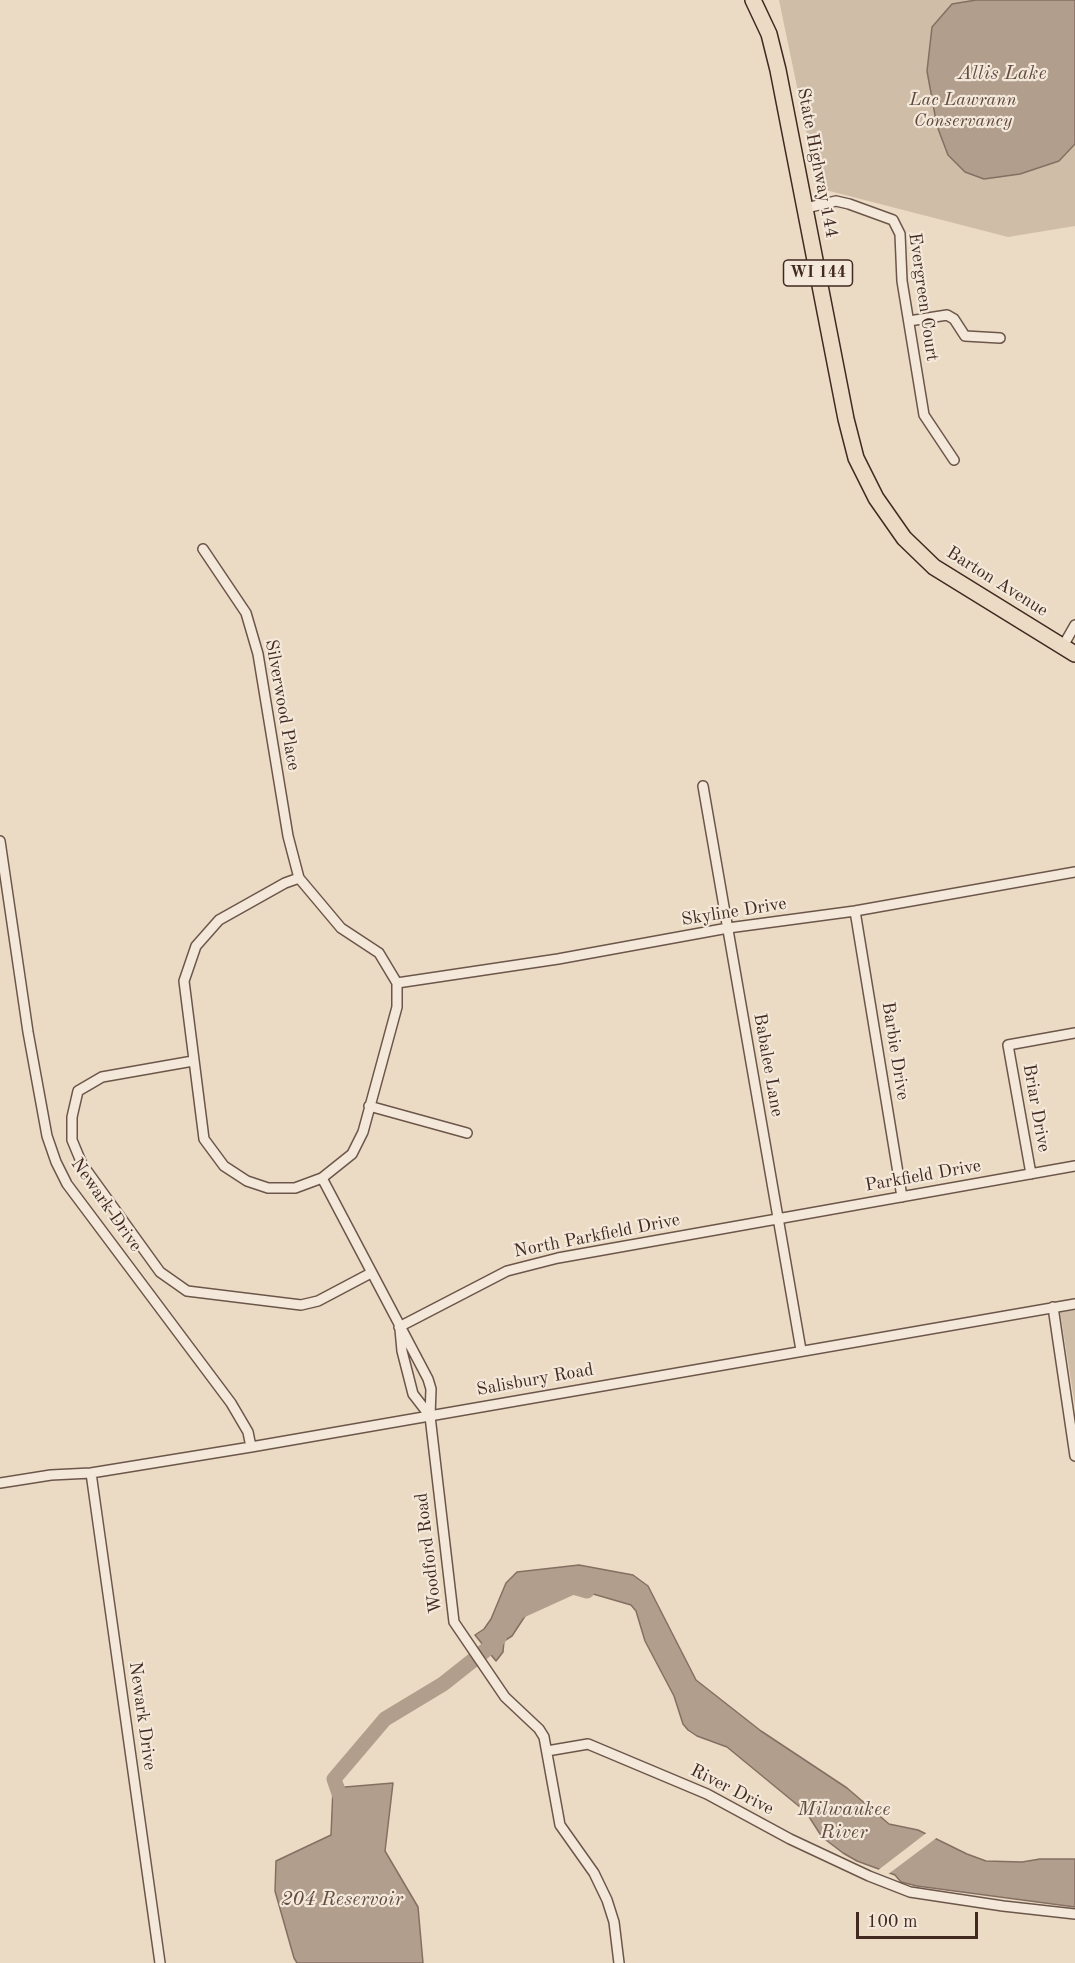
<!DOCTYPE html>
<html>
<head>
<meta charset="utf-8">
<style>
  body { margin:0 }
  #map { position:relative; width:1075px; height:1963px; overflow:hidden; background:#ecdbc4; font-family:"Old Standard TT",serif }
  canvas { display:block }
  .scale { position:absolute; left:856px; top:1912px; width:122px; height:27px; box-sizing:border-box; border:3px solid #412921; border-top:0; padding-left:8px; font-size:18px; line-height:21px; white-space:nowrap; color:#412921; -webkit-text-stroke:4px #f3e8d9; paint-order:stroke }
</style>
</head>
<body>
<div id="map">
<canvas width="1075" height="1963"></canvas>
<div class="scale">100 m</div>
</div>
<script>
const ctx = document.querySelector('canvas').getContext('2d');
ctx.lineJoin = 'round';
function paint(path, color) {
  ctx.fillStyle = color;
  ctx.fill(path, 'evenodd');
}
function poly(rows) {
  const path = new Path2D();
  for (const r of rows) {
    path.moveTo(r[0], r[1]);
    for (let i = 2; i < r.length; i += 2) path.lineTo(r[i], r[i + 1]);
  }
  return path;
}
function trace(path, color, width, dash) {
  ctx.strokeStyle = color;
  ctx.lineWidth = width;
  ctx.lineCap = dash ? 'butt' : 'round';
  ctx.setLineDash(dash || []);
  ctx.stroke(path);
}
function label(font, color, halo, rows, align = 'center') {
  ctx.font = font + ' "Old Standard TT",serif';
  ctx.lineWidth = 4.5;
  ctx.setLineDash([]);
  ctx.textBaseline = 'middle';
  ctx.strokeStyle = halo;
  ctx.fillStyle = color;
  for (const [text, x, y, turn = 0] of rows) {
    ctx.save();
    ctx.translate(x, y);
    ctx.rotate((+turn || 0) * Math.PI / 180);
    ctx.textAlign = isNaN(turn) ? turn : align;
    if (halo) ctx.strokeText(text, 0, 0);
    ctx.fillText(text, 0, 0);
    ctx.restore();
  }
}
paint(poly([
  [779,0,1075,0,1075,226,1008,237,818,188],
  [1075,1310,1075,1406,1060,1312]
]), '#cfbda8');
const water = poly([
  [976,0,1075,0,1075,144,1059,161,1020,174,984,179,965,172,948,155,937,126,927,71,932,27,952,4,976,0],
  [579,1565,633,1575,648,1586,696,1680,761,1731,847,1788,889,1824,918,1830,967,1854,986,1861,1022,1862,1040,1859,1075,1859,1075,1907,917,1886,901,1882,895,1875,857,1861,843,1853,822,1837,806,1812,727,1747,697,1736,688,1730,683,1724,674,1696,645,1641,636,1611,631,1605,576,1589,560,1587,550,1591,529,1610,512,1636,504,1641,503,1652,496,1661,475,1635,484,1629,491,1619,506,1583,517,1572,579,1565],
  [393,1783,385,1851,418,1907,423,1963,297,1963,294,1958,275,1891,276,1861,331,1835,333,1788,393,1783]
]);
paint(water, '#b29e8d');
trace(water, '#856f62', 1.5);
paint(poly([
  [929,1831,939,1836,887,1875,877,1871]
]), '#ecdbc4');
trace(poly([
  [518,1612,573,1587,587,1591],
  [343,1805,334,1779,385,1719,443,1684,496,1642,500,1636]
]), '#b29e8d', 15);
const street = poly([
  [806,208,836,201,849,204,893,220,900,234,902,281,924,415,954,460],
  [909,321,947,315,954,319,965,336,1000,338],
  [203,549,246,613,258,654,288,836,299,878],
  [1063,646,1075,625],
  [703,786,801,1350],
  [0,841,28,1032,47,1136,56,1162,67,1184,231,1403,248,1432,251,1447],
  [299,878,341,928,379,953,397,983,397,1007,363,1132,352,1154,322,1178,295,1188,268,1188,247,1181,224,1166,204,1139,184,981,196,946,219,920,285,883,299,878],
  [855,911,902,1197],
  [397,983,558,959,728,928,855,911,1075,872],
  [193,1061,102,1077,78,1091,72,1117,72,1140,82,1164,160,1272,187,1291,301,1305,318,1301,371,1273],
  [369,1106,467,1133],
  [1031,1174,1008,1045,1075,1033],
  [322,1178,428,1379,431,1389,430,1416,454,1622,505,1697,539,1729,544,1737,560,1825,594,1873,607,1900,614,1922,619,1963],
  [1053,1307,1075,1456],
  [399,1327,507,1271,558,1258,1075,1166],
  [400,1329,402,1351,413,1394,430,1416],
  [91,1473,160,1963],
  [0,1483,51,1475,91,1473,251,1447,1075,1304],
  [547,1751,588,1744,707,1794,790,1839,869,1876,910,1892,1003,1906,1075,1914]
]);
const primary = poly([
  [753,0,769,34,778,70,846,419,856,458,876,498,904,538,934,567,1075,654]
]);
trace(street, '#6c564a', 12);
trace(primary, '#412921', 18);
trace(street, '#f3e8d9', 9);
trace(primary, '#ecdbc4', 15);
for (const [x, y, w] of [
  [818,273,69]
]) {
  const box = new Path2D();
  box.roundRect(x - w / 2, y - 13, w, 26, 4.5);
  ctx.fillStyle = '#f3e8d9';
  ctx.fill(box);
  trace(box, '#412921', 1.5);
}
label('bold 16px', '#412921', null, [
  ["WI 144",818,273]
]);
label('italic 18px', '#5d473c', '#f3e8d9', [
  ["Lac Lawrann",963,100],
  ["Conservancy",963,121]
]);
label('18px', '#412921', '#f3e8d9', [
  ["State Highway 144",817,163,79],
  ["Evergreen Court",923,297,82],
  ["Barton Avenue",997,582,32],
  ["Silverwood Place",282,705,80],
  ["Skyline Drive",734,912,-9],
  ["Barbie Drive",895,1051,81],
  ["Babalee Lane",768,1065,80],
  ["Briar Drive",1036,1108,80],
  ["Parkfield Drive",923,1176,-10],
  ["Newark Drive",106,1205,55],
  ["North Parkfield Drive",597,1236,-11],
  ["Salisbury Road",535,1380,-10],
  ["Woodford Road",429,1553,-97],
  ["Newark Drive",142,1716,82],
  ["River Drive",732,1790,27]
]);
label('italic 20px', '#634c41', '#f3e8d9', [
  ["Allis Lake",1002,74],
  ["Milwaukee",844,1810],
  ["River",844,1833],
  ["204 Reservoir",342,1900]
]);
</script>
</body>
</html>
